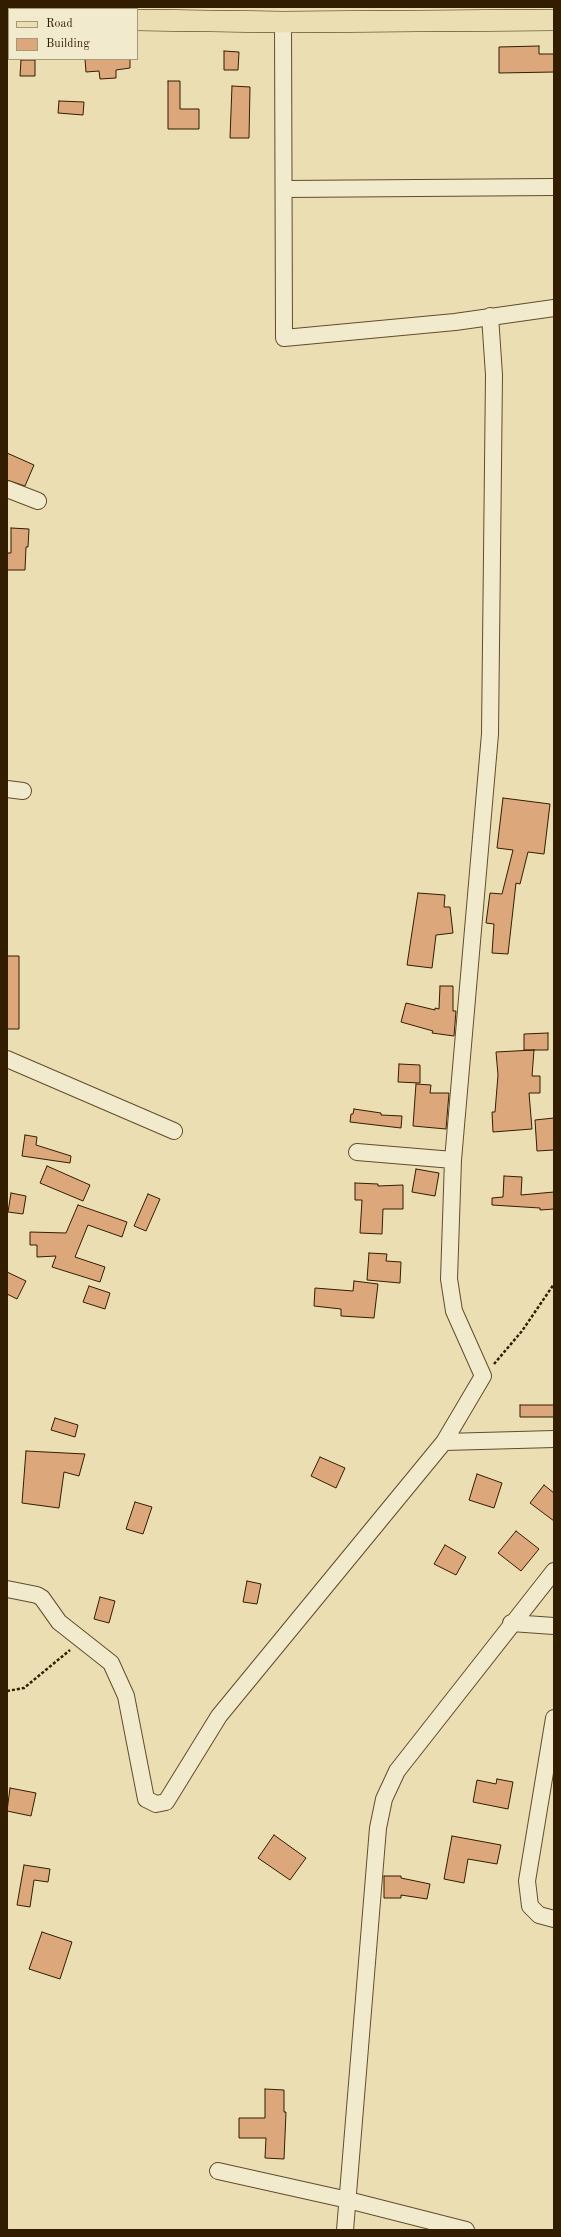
<!DOCTYPE html>
<html>
<head>
<meta charset="utf-8">
<style>
  body { margin:0 }
  #map { position:relative; width:561px; height:2237px; overflow:hidden; background:#ebdeb2; font-family:"Old Standard TT",serif }
  canvas { display:block }
  .frame { position:absolute; inset:0; border:8px solid #331d00; pointer-events:none }
  .legend { position:absolute; left:8px; top:8px; width:130px; height:52px; box-sizing:border-box; background:#f2eacd; border:1px solid #a6987b; margin:0; padding:5px 7px; list-style:none; font-size:12px; color:#331d00 }
  .legend li { display:flex; align-items:center; gap:8px; height:20px }
  .legend b { width:20px; border:1px solid #a6987b }
</style>
</head>
<body>
<div id="map">
<canvas width="561" height="2237"></canvas>
<div class="frame"></div>
<ul class="legend">
<li><b style="height:5px;background:#ebdeb2"></b>Road</li>
<li><b style="height:11px;background:#dca77b"></b>Building</li>
</ul>
</div>
<script>
const ctx = document.querySelector('canvas').getContext('2d');
ctx.lineJoin = 'round';
function paint(path, color) {
  ctx.fillStyle = color;
  ctx.fill(path, 'evenodd');
}
function poly(rows) {
  const path = new Path2D();
  for (const r of rows) {
    path.moveTo(r[0], r[1]);
    for (let i = 2; i < r.length; i += 2) path.lineTo(r[i], r[i + 1]);
  }
  return path;
}
function trace(path, color, width, dash) {
  ctx.strokeStyle = color;
  ctx.lineWidth = width;
  ctx.lineCap = dash ? 'butt' : 'round';
  ctx.setLineDash(dash || []);
  ctx.stroke(path);
}
const building = poly([
  [539,46,539,54,554,54,554,72,499,73,499,47,539,46],
  [224,51,239,52,238,70,224,70,224,51],
  [85,59,130,59,130,68,116,70,116,78,100,79,99,71,86,72,85,59],
  [21,60,35,60,35,76,20,76,21,60],
  [168,81,180,81,180,109,199,109,199,129,168,129,168,81],
  [232,86,250,87,249,138,230,138,232,86],
  [59,101,84,102,83,115,58,113,59,101],
  [7,453,34,465,25,486,7,480,7,453],
  [11,528,29,529,28,547,26,547,25,570,7,570,7,553,11,553,11,528],
  [503,798,550,804,544,854,528,852,520,884,516,883,508,954,492,953,494,924,486,923,490,893,502,894,513,850,497,848,503,798],
  [418,893,445,895,444,907,450,907,453,933,436,935,432,968,407,965,418,893],
  [7,956,19,956,19,1029,7,1029,7,956],
  [440,986,453,986,453,1011,456,1011,454,1036,432,1033,433,1031,401,1022,406,1003,435,1010,435,1008,439,1009,440,986],
  [548,1033,548,1050,524,1050,524,1034,548,1033],
  [534,1050,532,1076,540,1076,540,1093,529,1093,532,1129,493,1132,492,1112,495,1112,498,1075,496,1052,534,1050],
  [399,1064,420,1065,420,1083,398,1082,399,1064],
  [416,1084,431,1085,430,1093,449,1093,446,1129,413,1126,416,1084],
  [354,1109,381,1113,381,1115,402,1116,401,1128,350,1122,351,1114,353,1114,354,1109],
  [554,1118,554,1150,537,1151,535,1120,554,1118],
  [25,1135,37,1137,36,1145,71,1156,70,1163,22,1156,25,1135],
  [47,1166,90,1185,83,1201,40,1183,47,1166],
  [416,1169,439,1173,435,1196,412,1192,416,1169],
  [504,1176,522,1177,521,1195,554,1192,554,1209,540,1210,540,1208,492,1205,492,1198,503,1197,504,1176],
  [355,1183,378,1184,378,1186,403,1185,403,1209,383,1209,382,1234,360,1233,362,1200,355,1200,355,1183],
  [11,1193,26,1196,23,1214,8,1212,11,1193],
  [148,1194,160,1199,146,1231,134,1226,148,1194],
  [78,1205,127,1222,122,1237,88,1225,75,1257,105,1267,100,1282,52,1267,56,1256,37,1257,37,1245,30,1245,30,1232,66,1233,78,1205],
  [369,1253,387,1254,386,1261,401,1262,400,1283,367,1280,369,1253],
  [7,1272,26,1281,17,1299,7,1294,7,1272],
  [354,1281,378,1284,374,1318,341,1316,341,1309,314,1306,315,1288,353,1291,354,1281],
  [89,1286,110,1293,105,1309,83,1302,89,1286],
  [520,1405,554,1405,554,1417,520,1417,520,1405],
  [55,1418,78,1425,75,1437,51,1430,55,1418],
  [26,1451,85,1454,79,1476,64,1472,59,1508,22,1503,26,1451],
  [320,1457,345,1468,336,1488,311,1476,320,1457],
  [477,1474,502,1483,494,1508,469,1500,477,1474],
  [544,1485,554,1493,554,1521,530,1503,544,1485],
  [135,1502,152,1507,143,1534,126,1529,135,1502],
  [516,1531,539,1549,521,1571,498,1553,516,1531],
  [445,1545,466,1557,456,1575,434,1564,445,1545],
  [247,1581,261,1584,257,1604,243,1602,247,1581],
  [100,1597,115,1601,109,1623,94,1619,100,1597],
  [497,1779,513,1782,508,1809,473,1802,477,1780,496,1784,497,1779],
  [10,1788,36,1793,31,1816,7,1811,10,1788],
  [274,1835,306,1858,290,1880,258,1858,274,1835],
  [452,1836,501,1845,497,1864,468,1859,464,1883,444,1879,452,1836],
  [24,1865,50,1869,48,1882,34,1880,30,1907,17,1905,24,1865],
  [384,1876,401,1876,401,1878,430,1884,427,1899,401,1895,401,1898,384,1898,384,1876],
  [42,1932,72,1942,60,1979,29,1969,42,1932],
  [265,2089,284,2090,284,2112,286,2112,284,2159,265,2158,266,2138,239,2138,239,2118,265,2118,265,2089]
]);
paint(building, '#dca77b');
trace(building, '#331d00', 1);
const minor = poly([
  [283,22,284,338,455,322,554,308],
  [284,189,554,187],
  [7,489,38,501],
  [7,789,23,791],
  [7,1059,174,1131],
  [357,1152,453,1160],
  [444,1442,554,1439],
  [7,1589,37,1595,42,1598,59,1622,111,1663,126,1696,146,1799,156,1804,166,1802,219,1716,444,1442,483,1376,454,1311,449,1279,453,1160,490,734,494,375,490,316],
  [511,1623,554,1626],
  [554,1718,527,1881,530,1906,539,1915,554,1919],
  [218,2171,348,2200,466,2230],
  [345,2230,378,1828,384,1799,397,1771,554,1571]
]);
const major = poly([
  [7,10,9,10],
  [137,20,283,22,554,20]
]);
trace(minor, '#614d2c', 18);
trace(major, '#331d00', 22);
trace(poly([
  [494,1364,522,1331,554,1284],
  [7,1691,24,1688,70,1650]
]), '#331d00', 2.5, [3, 2]);
trace(minor, '#f2eacd', 16);
trace(major, '#ebdeb2', 21);
</script>
</body>
</html>
